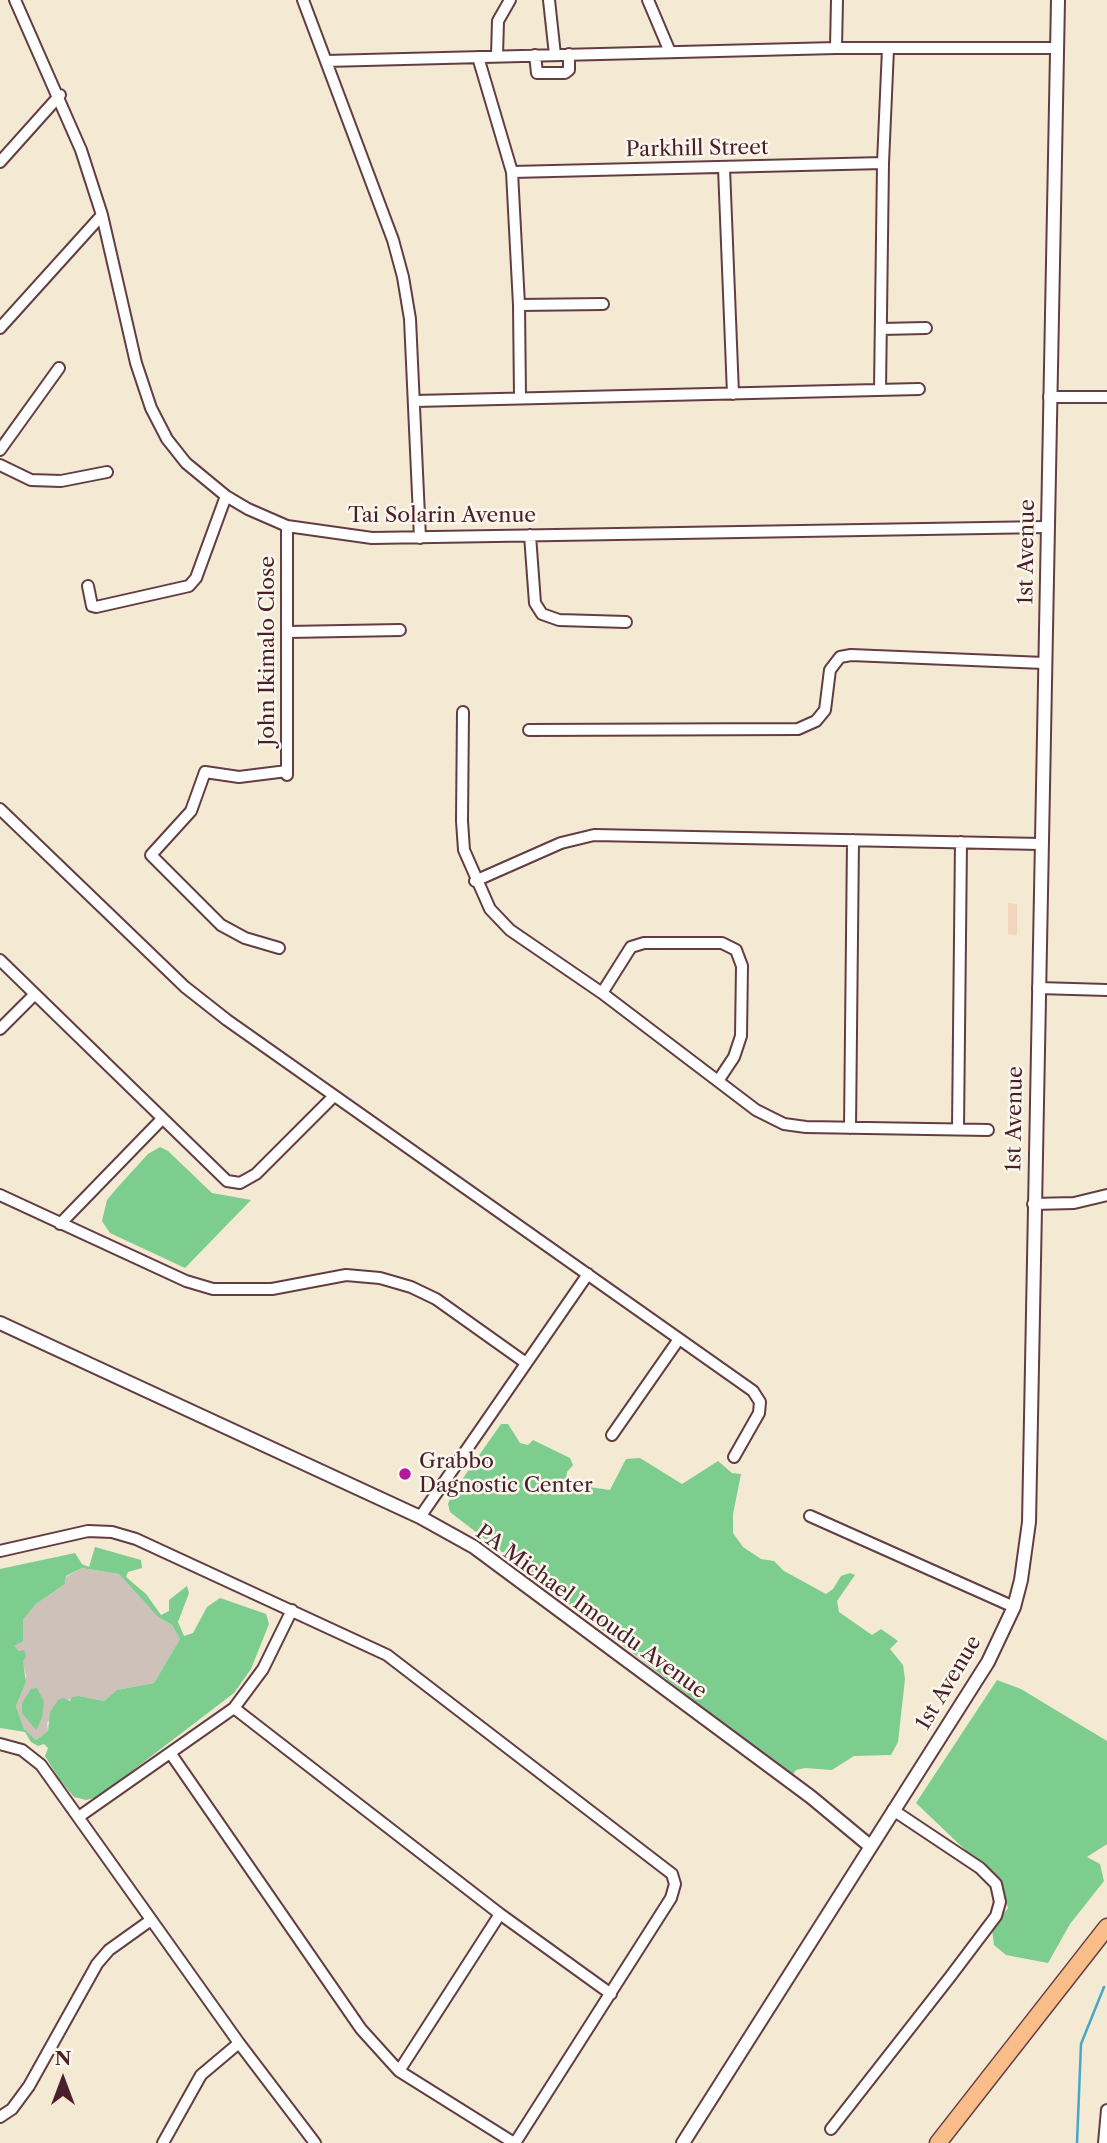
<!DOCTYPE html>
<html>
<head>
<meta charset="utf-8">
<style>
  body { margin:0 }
  #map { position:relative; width:1107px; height:2143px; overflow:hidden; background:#f4e9d2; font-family:"Libre Caslon Text",serif }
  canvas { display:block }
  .north { position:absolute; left:28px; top:2045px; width:70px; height:70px; -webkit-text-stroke:5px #fbf7ec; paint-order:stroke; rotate:0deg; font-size:19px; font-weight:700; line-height:28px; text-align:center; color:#4a1f2b }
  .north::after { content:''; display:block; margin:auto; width:24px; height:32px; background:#4a1f2b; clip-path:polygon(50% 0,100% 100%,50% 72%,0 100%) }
</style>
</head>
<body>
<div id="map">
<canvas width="1107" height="2143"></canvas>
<div class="north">N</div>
</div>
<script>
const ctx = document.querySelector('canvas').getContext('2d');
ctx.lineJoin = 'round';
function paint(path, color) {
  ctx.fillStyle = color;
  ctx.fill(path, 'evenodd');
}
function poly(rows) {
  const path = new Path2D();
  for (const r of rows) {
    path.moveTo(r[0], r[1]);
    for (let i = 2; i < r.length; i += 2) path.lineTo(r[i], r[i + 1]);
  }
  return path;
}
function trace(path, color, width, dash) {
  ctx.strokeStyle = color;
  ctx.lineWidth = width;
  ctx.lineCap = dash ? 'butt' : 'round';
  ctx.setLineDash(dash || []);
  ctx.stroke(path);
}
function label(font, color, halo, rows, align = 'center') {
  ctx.font = font + ' "Libre Caslon Text",serif';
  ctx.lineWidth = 5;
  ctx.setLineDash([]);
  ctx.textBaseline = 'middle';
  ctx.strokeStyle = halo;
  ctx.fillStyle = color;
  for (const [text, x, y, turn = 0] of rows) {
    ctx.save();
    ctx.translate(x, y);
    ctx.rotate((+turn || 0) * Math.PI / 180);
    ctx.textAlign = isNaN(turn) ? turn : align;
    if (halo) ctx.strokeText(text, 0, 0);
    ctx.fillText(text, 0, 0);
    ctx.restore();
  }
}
paint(poly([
  [1008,903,1017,904,1017,935,1008,934]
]), '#f1d5bd');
paint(poly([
  [82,1568,119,1574,158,1617,172,1625,180,1639,154,1683,117,1690,104,1701,79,1696,66,1701,47,1723,48,1731,36,1740,24,1729,16,1706,26,1682,26,1674,19,1651,13,1646,23,1640,23,1620,36,1604,65,1584,66,1577]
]), '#cec1ba');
paint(poly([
  [160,1147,168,1151,212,1193,251,1200,185,1268,110,1233,102,1221,107,1200,117,1188,148,1154],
  [501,1424,508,1424,520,1443,528,1445,533,1440,570,1458,573,1465,567,1472,566,1482,575,1490,589,1487,610,1490,626,1459,640,1458,682,1484,718,1461,732,1473,741,1474,733,1514,733,1533,743,1547,761,1559,774,1561,784,1571,826,1594,833,1589,841,1576,850,1573,855,1575,837,1601,839,1612,872,1635,881,1629,898,1641,890,1649,903,1665,905,1679,898,1742,891,1755,854,1756,832,1770,805,1768,796,1770,792,1776,450,1512,448,1504,452,1494],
  [95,1547,141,1560,142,1568,128,1572,126,1577,146,1594,161,1615,169,1611,169,1600,187,1586,189,1593,178,1622,184,1636,193,1633,207,1607,220,1598,266,1614,269,1624,251,1669,234,1693,128,1774,95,1798,86,1800,74,1797,60,1780,45,1756,48,1748,44,1744,38,1746,31,1742,25,1732,0,1728,0,1569,75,1553,82,1564,89,1567],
  [82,1568,119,1574,158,1617,172,1625,180,1639,154,1683,117,1690,104,1701,79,1696,72,1697,70,1701,63,1698,58,1700,50,1712,48,1731,36,1740,24,1729,16,1706,26,1682,23,1661,26,1656,24,1650,19,1651,14,1646,23,1641,23,1620,36,1604,65,1584,66,1576],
  [997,1680,1021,1689,1107,1741,1107,1844,1087,1857,1100,1864,1104,1881,1070,1924,1048,1963,1006,1955,994,1945,992,1929,1008,1908,1002,1885,916,1803],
  [37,1688,44,1702,42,1718,36,1730,22,1713,22,1703,31,1689]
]), '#7dcd8e');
trace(poly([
  [1077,2143,1081,2044,1104,1987]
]), '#48a7c7', 2.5);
const minor = poly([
  [15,0,81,150,102,215,136,363,151,408,167,439,186,463,226,496,248,509,287,526,372,538,1047,527],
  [303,0,393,240,403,277,410,319,420,538],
  [549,0,555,55],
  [648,0,670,52],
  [836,48,837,0],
  [535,55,537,73,565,73,569,70,569,54],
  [497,56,498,21,510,0],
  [478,57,512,172,519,305,520,397],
  [326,61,836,48,1057,48],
  [0,162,60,95],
  [724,168,733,394],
  [512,172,883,163],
  [519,305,603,304],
  [0,328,102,215],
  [881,329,926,328],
  [880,390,883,163,888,49],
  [1049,397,1107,397],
  [415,401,919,389],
  [0,450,59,368],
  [0,465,31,480,61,481,107,472],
  [530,535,535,603,542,614,559,620,626,622],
  [88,586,92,606,96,607,189,586,196,578,226,496],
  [288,632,400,630],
  [463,712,462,821,464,850,490,909,510,930,602,993,756,1110,784,1124,806,1127,988,1130],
  [529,730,798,729,816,721,825,710,830,670,840,657,851,655,1044,663],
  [287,775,287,526],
  [0,809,185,987,227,1020,753,1391,760,1402,759,1413,734,1457],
  [475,881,561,843,594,835,1041,844],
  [279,948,245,938,221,925,151,855,191,811,205,772,239,777,287,771],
  [0,960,227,1181,240,1183,256,1174,334,1096],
  [1038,988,1107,990],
  [602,993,631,947,644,943,722,943,736,950,742,966,741,1036,734,1057,718,1081],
  [0,1029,35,994],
  [850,1128,853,840],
  [958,1129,961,842],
  [0,1195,186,1281,213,1289,272,1289,346,1275,380,1278,411,1287,436,1299,526,1363],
  [1033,1204,1074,1203,1107,1195],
  [60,1224,161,1120],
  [612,1435,679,1339],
  [810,1516,1014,1607],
  [420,1517,588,1274],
  [0,1551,88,1531,112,1532,136,1539,387,1655,672,1874,675,1884,671,1898,515,2143],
  [234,1708,500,1914,611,1994],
  [0,1744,22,1750,41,1765,239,2043,315,2143],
  [171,1754,361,2029,399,2071,514,2143],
  [80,1816,234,1708,263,1669,292,1610],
  [399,2071,500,1914],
  [0,2117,12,2109,29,2086,97,1964,109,1950,151,1920],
  [831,2129,950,1977,996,1916,1000,1902,996,1884,980,1868,893,1810],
  [163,2143,201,2075,239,2043],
  [1104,2143,1107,2110]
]);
const tertiary = poly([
  [0,1323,420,1517,474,1547,811,1797,870,1846],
  [683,2143,988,1662,1014,1607,1021,1580,1029,1522,1058,0]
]);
const primary = poly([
  [938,2143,1107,1927]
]);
trace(minor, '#643d44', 14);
trace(tertiary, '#643d44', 16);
trace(primary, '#643d44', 19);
trace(minor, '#fff', 10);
trace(tertiary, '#fff', 12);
trace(primary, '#f8bd88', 16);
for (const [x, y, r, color] of [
  [405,1474,7,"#b5179e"]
]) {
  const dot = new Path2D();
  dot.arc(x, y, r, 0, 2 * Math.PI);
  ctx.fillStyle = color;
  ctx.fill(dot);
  trace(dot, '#fbf7ec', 2.5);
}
label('21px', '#4a1f2b', '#fbf7ec', [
  ["Parkhill Street",697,149,-1],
  ["Tai Solarin Avenue",442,516],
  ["1st Avenue",1027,552,-89],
  ["John Ikimalo Close",268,651,-90],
  ["1st Avenue",1015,1119,-89],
  ["PA Michael Imoudu Avenue",591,1612,36],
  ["1st Avenue",949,1683,-59]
]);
label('21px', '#4a1f2b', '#fbf7ec', [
  ["Grabbo",419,1462],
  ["Dagnostic Center",419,1486]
], 'left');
</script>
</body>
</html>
